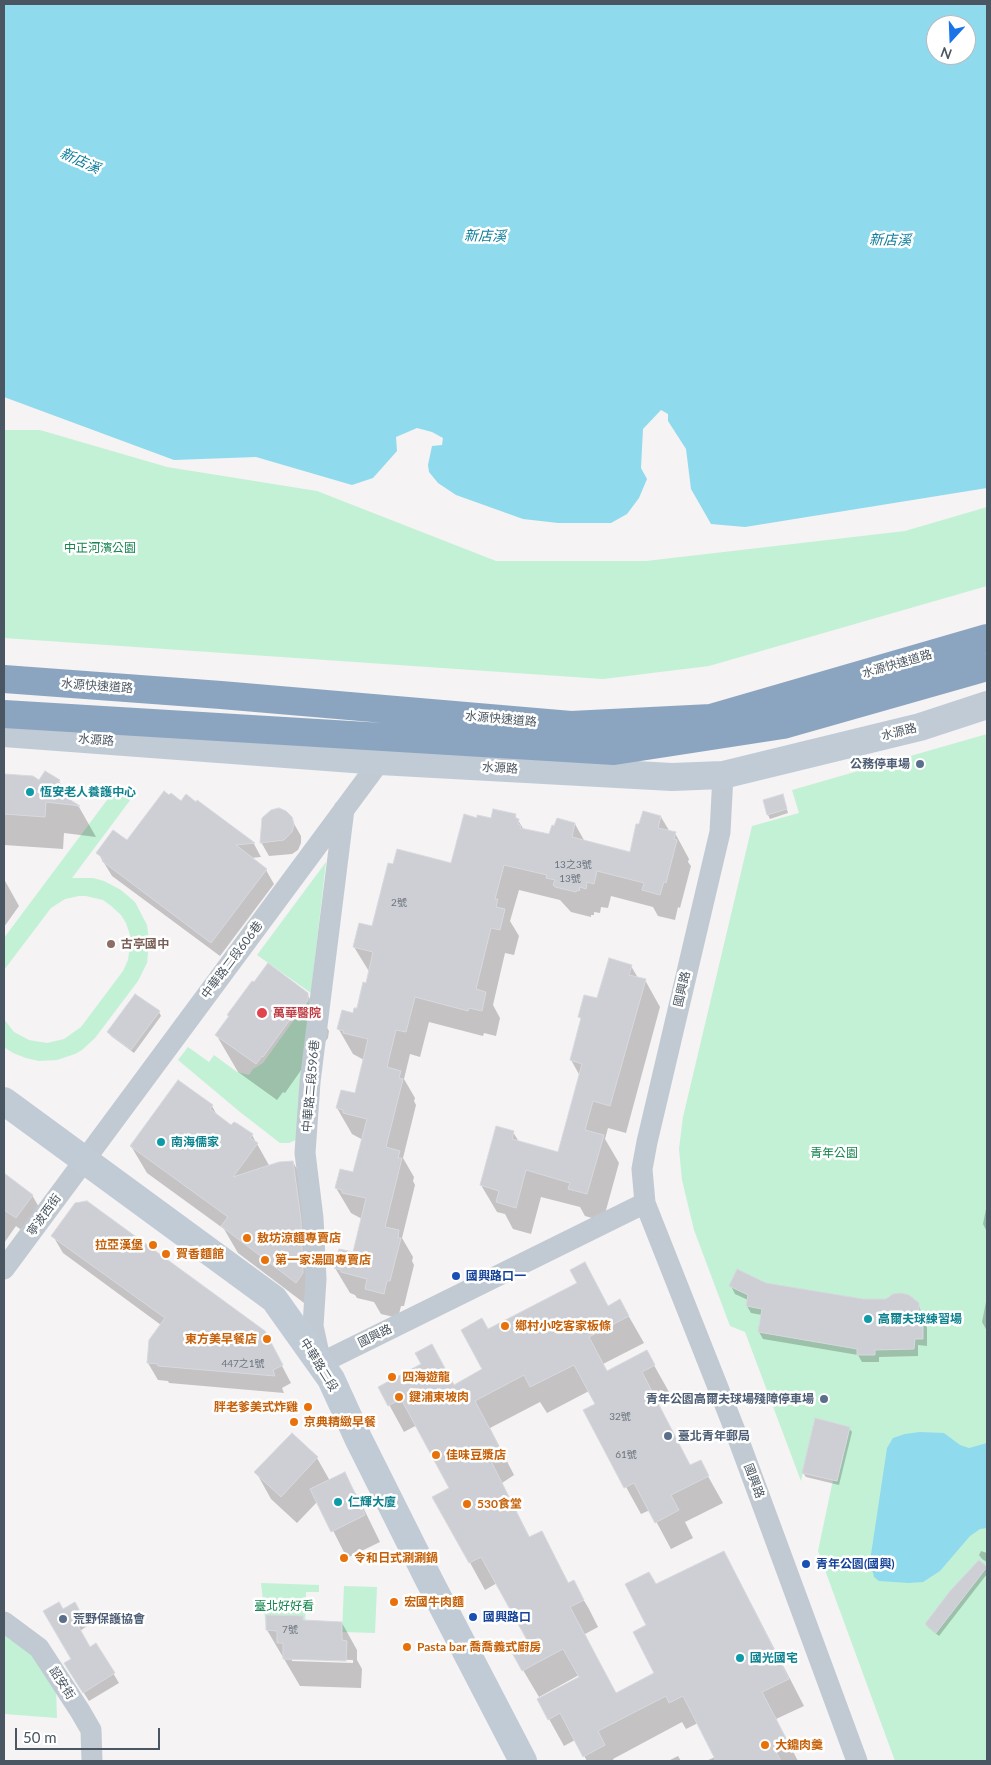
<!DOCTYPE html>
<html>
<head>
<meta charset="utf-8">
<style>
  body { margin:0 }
  #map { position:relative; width:991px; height:1765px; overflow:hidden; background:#f5f3f3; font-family:Lato,sans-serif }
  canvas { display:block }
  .frame { position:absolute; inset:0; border:5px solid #4a5661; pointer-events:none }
  .north { position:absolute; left:926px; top:15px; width:50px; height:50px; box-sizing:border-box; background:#fff; border:1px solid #b7bbc0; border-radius:50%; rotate:200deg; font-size:14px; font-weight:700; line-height:20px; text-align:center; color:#4a5661 }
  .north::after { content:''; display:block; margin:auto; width:18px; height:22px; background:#1a73e8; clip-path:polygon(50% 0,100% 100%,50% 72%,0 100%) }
  .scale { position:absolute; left:15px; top:1728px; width:145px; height:22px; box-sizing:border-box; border:2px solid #4a5661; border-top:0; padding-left:6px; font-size:15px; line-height:18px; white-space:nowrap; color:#4a5661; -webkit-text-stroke:4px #fff; paint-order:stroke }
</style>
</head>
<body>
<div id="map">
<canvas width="991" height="1765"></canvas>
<div class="frame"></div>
<div class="north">N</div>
<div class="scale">50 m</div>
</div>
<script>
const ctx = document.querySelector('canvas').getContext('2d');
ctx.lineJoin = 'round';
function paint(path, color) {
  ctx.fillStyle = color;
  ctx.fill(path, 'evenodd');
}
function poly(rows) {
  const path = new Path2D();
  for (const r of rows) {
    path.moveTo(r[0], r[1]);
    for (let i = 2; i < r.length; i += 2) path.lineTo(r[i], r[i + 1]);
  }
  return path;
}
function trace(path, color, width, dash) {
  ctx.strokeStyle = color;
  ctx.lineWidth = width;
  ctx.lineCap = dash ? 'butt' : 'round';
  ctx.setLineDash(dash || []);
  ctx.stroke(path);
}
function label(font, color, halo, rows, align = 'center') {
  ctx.font = font + ' Lato,"Noto Sans TC",sans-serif';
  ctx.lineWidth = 5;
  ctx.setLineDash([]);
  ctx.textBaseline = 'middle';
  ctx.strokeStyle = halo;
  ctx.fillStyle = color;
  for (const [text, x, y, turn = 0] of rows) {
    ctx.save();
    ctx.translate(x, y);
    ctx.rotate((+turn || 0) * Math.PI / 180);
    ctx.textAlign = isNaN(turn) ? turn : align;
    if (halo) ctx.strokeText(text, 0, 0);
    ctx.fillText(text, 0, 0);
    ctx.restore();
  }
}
paint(poly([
  [4,430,40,430,167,467,317,491,496,561,646,561,905,531,987,507,987,586,709,666,603,679,4,638],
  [987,734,987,1761,895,1761,818,1551,833,1480,837,1481,850,1427,815,1419,801,1481,745,1332,730,1326,694,1230,682,1180,679,1149,683,1117,752,826,799,813,792,790],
  [116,788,131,799,72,878,93,878,104,881,121,890,135,902,147,925,149,942,147,963,138,981,95,1038,82,1050,75,1054,57,1060,39,1061,26,1058,13,1053,4,1047,4,1019,14,1032,29,1040,47,1043,64,1039,81,1027,123,971,128,960,131,938,126,923,121,915,110,905,103,900,86,896,79,896,65,899,51,908,4,970,4,938],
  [326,862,311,993,257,955],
  [309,999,298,1139,289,1143,280,1143,240,1112,178,1060,188,1047,209,1062,214,1055,237,1072,249,1075,253,1069,263,1063],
  [261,1583,319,1585,319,1592,306,1592,305,1629,266,1628],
  [344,1586,377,1587,375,1633,342,1632],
  [4,1631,35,1653,56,1688,57,1718,4,1714]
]), '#c3f1d5');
paint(poly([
  [4,4,987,4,987,488,745,527,711,524,691,489,686,449,668,421,668,414,661,410,643,429,641,468,647,479,639,498,627,514,611,523,558,523,523,519,456,495,438,483,429,472,428,465,432,446,442,445,443,438,432,432,417,428,396,437,397,451,373,478,352,485,256,457,174,460,4,397],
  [936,25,966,25,966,55,936,55],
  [920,1432,944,1433,960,1445,969,1448,987,1443,987,1528,980,1529,970,1536,940,1571,923,1582,909,1583,879,1581,874,1577,870,1561,887,1448,893,1438,905,1434]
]), '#90daee');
paint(poly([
  [4,772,6,775,39,782,59,781,71,802,79,807,96,837,64,833,63,849,4,845],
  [783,796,788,813,770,819,768,815],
  [182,802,196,804,197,802,254,844,261,857,251,858,266,870,274,884,220,956,112,876,98,853,127,842],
  [289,815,301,836,301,843,298,850,292,854,269,856,261,842],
  [515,815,524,830,550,836,575,824,585,842,630,853,661,817,670,832,675,833,689,859,688,862,691,866,680,908,678,907,675,920,658,916,653,907,611,896,608,908,601,907,600,913,594,912,594,915,591,915,591,917,571,912,560,900,519,890,510,921,519,936,514,955,505,953,493,1005,500,1018,496,1036,484,1033,483,1036,429,1022,420,1057,410,1054,404,1079,415,1098,414,1101,416,1105,403,1158,414,1177,413,1181,415,1185,402,1238,413,1257,412,1261,414,1265,404,1306,401,1306,398,1318,381,1314,374,1302,357,1298,355,1295,350,1293,335,1268,354,1254,362,1219,351,1213,336,1188,354,1174,363,1140,352,1134,337,1108,356,1094,364,1060,353,1054,338,1028,358,1010,370,973,354,947,373,928,452,864,478,819,492,819],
  [4,879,19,906,4,927],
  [631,966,638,978,645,980,660,1007,626,1133,608,1128,605,1139,619,1163,603,1221,585,1216,580,1207,541,1197,531,1234,513,1229,505,1214,497,1212,481,1185,513,1132,519,1142,559,1153,580,1076,571,1060,582,1021,580,1017],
  [307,994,329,1031,328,1038,321,1047,318,1046,285,1093,283,1092,277,1100,238,1072,217,1036],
  [159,1012,161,1016,134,1053,111,1036,108,1032],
  [212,1106,218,1117,231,1126,252,1135,270,1167,293,1162,308,1189,312,1309,238,1253,224,1229,147,1173,131,1146],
  [4,1175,32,1195,40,1209,24,1232,16,1226,4,1243],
  [987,1204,987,1232,983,1224],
  [53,1236,272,1347,291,1383,282,1388,284,1393,169,1383,168,1381,158,1380,148,1363,161,1325,63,1253],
  [766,1284,862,1300,918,1304,927,1325,927,1346,918,1345,918,1356,879,1357,879,1362,862,1362,858,1355,763,1339,759,1332,762,1315,751,1313,747,1306,748,1300,735,1294,731,1286],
  [987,1297,987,1331,982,1322],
  [620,1301,644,1343,603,1364,607,1372,646,1351,669,1392,656,1400,691,1467,700,1462,723,1503,685,1522,693,1538,671,1549,650,1510,641,1514,584,1411,596,1405,589,1391,547,1413,540,1402,490,1428,514,1475,502,1483,530,1538,542,1532,569,1584,573,1582,589,1609,598,1627,585,1634,616,1694,655,1673,648,1625,656,1585,724,1553,739,1580,804,1706,776,1719,798,1761,706,1761,715,1757,698,1723,686,1729,682,1722,613,1759,614,1761,587,1761,575,1740,564,1746,549,1719,581,1678,579,1675,539,1697,523,1670,528,1641,497,1583,485,1590,434,1497,451,1488,417,1425,404,1432,380,1388,454,1386,484,1370,488,1331,608,1307],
  [849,1428,852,1432,839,1485,806,1477,803,1473],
  [292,1434,317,1458,330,1481,344,1474,360,1501,380,1542,347,1558,318,1501,297,1523,271,1499,256,1472],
  [981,1551,987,1553,987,1562,982,1559,979,1555],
  [979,1562,986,1568,987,1574,939,1636,929,1628,926,1624],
  [74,1604,87,1626,80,1631,90,1649,96,1645,119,1683,89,1701,71,1673,73,1659,62,1611],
  [302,1618,305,1622,342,1623,357,1650,357,1660,362,1669,361,1688,300,1686,267,1630],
  [292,1658,353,1660,353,1663,292,1661],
  [678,1756,681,1761,668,1761]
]), '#0003');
const building = poly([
  [45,771,60,780,53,789,80,806,46,802,45,817,4,814,4,774,33,776,39,780,45,771],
  [164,791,169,795,171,793,181,801,186,794,196,802,197,800,255,843,236,845,267,869,211,943,102,861,104,859,96,853,113,830,127,840,164,791],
  [783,794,787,809,767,815,763,800,783,794],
  [279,808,286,811,292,817,294,824,292,832,284,840,260,843,262,818,271,810,279,808],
  [493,809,516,814,515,818,519,819,518,824,521,825,520,828,549,834,552,825,554,826,557,818,575,823,572,837,630,852,636,824,639,824,643,811,661,816,658,828,676,832,674,839,677,840,666,883,664,882,660,895,642,890,644,883,597,871,594,884,587,882,586,889,580,887,579,891,577,890,576,892,555,887,553,885,555,880,546,878,547,875,504,865,495,899,498,899,496,907,505,909,500,930,491,928,476,989,486,992,482,1011,469,1008,468,1011,415,997,406,1032,396,1030,387,1067,401,1071,399,1078,403,1079,386,1147,400,1151,398,1158,402,1158,385,1227,399,1230,398,1238,401,1238,390,1281,387,1281,384,1294,365,1289,367,1279,341,1272,341,1270,334,1268,339,1249,353,1252,366,1198,342,1193,342,1190,335,1188,340,1169,353,1172,367,1119,343,1113,343,1110,336,1108,341,1090,355,1093,368,1039,343,1033,344,1031,337,1029,342,1010,353,1013,354,1008,357,1008,363,982,366,983,373,952,353,947,359,923,372,926,388,863,393,864,397,849,451,863,464,814,477,818,477,815,491,818,493,809],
  [609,958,632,965,629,975,646,979,610,1106,593,1101,585,1130,604,1135,587,1194,568,1189,570,1183,526,1170,516,1208,496,1202,499,1191,480,1185,496,1126,514,1131,512,1139,558,1152,582,1064,570,1060,581,1018,578,1017,584,995,597,998,609,958],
  [268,963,308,993,308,1001,299,1012,297,1010,263,1057,262,1056,256,1064,215,1035,229,1016,227,1015,252,981,254,982,268,963],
  [135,994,160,1011,131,1050,107,1032,135,994],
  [178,1080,213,1105,210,1109,231,1125,234,1122,238,1124,253,1134,250,1138,258,1143,233,1177,279,1162,293,1161,301,1219,303,1273,296,1283,221,1226,228,1217,130,1146,178,1080],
  [4,1173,33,1195,16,1218,4,1210,4,1173],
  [87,1201,265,1331,283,1365,273,1370,275,1376,158,1366,158,1364,147,1363,149,1340,165,1318,51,1236,75,1203,87,1201],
  [585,1262,608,1306,620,1299,629,1316,589,1337,607,1371,647,1350,655,1365,642,1372,690,1465,701,1460,709,1476,671,1495,679,1510,655,1523,634,1483,624,1488,583,1410,595,1404,574,1365,530,1387,524,1375,475,1401,500,1448,488,1455,529,1537,542,1531,568,1583,574,1580,584,1600,570,1607,616,1693,654,1673,633,1632,646,1625,625,1584,649,1572,656,1584,724,1551,789,1679,762,1692,789,1744,775,1750,781,1761,716,1761,683,1696,669,1703,666,1696,598,1731,605,1745,583,1757,560,1713,548,1720,537,1699,579,1677,563,1649,522,1671,510,1649,527,1640,481,1557,469,1563,432,1497,449,1488,401,1399,388,1406,378,1387,421,1364,415,1353,432,1344,454,1385,482,1369,461,1330,482,1318,488,1329,577,1283,570,1270,585,1262],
  [737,1269,766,1283,863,1299,886,1299,893,1294,901,1293,909,1295,919,1303,919,1317,923,1317,923,1339,915,1339,914,1349,875,1350,875,1355,857,1355,857,1349,758,1332,762,1309,746,1306,748,1295,729,1286,737,1269],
  [815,1418,850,1427,837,1481,802,1473,815,1418],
  [292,1433,318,1457,281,1497,254,1472,292,1433],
  [345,1472,365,1515,331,1532,310,1489,345,1472],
  [979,1560,987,1567,936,1633,925,1624,950,1591,979,1560],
  [59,1602,63,1609,75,1602,83,1617,76,1622,90,1647,96,1643,115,1673,83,1693,64,1663,71,1659,43,1611,59,1602],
  [266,1615,303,1616,303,1620,342,1622,342,1640,347,1641,346,1661,283,1659,283,1643,277,1643,277,1631,266,1630,266,1615]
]);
paint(building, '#cdcfd5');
trace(building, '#d7d9de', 1);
trace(poly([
  [723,775,720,832,647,1142,642,1169,645,1203,736,1433,857,1761],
  [344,809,310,1082,305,1153,313,1218,316,1279,313,1326,321,1363,645,1203],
  [4,1269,380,761],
  [4,1622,39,1648,80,1711,91,1730,92,1761]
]), '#c1cad2', 21);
trace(poly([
  [4,733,380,761,672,777,723,775,920,727,987,705],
  [4,1101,274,1299,331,1379,358,1438,429,1580,523,1761]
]), '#c1cbd6', 28);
trace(poly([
  [4,679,221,695,571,725,711,718,987,638],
  [4,714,614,751,783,725,987,667]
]), '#8ba5c1', 28);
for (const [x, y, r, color] of [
  [920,764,5,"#5c6f8a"],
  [30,792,5,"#0f9aa8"],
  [111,944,5,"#8d6e63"],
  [262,1013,6,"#e0444e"],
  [161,1142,5,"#0f9aa8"],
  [247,1238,5,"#e8710a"],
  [153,1245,5,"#e8710a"],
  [166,1254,5,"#e8710a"],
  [265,1260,5,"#e8710a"],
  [456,1276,5,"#1a4fb4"],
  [868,1319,5,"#0f9aa8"],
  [505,1326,5,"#e8710a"],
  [267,1339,5,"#e8710a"],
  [392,1377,5,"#e8710a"],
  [399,1397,5,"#e8710a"],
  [824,1399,5,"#5c6f8a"],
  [308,1407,5,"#e8710a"],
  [294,1422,5,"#e8710a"],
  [668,1436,5,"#5c6f8a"],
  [436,1455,5,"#e8710a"],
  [338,1502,5,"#0f9aa8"],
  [467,1504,5,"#e8710a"],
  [344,1558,5,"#e8710a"],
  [806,1564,5,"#1a4fb4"],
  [394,1602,5,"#e8710a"],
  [473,1617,5,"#1a4fb4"],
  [63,1619,5,"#5c6f8a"],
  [407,1647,5,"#e8710a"],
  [740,1658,5,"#0f9aa8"],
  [765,1745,5,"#e8710a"]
]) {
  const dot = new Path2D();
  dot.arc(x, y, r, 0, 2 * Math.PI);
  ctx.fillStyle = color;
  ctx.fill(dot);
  trace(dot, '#fff', 2);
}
label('10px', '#6b747e', null, [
  ["13之3號",573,865],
  ["13號",570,879],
  ["2號",399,903],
  ["447之1號",243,1364],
  ["32號",620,1417],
  ["61號",626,1455],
  ["7號",290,1630]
]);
label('12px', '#17864f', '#fff', [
  ["中正河濱公園",100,548],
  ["青年公園",834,1153],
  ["臺北好好看",284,1606]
]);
label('12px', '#4a5661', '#fff', [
  ["水源快速道路",897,664,-16],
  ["水源快速道路",97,686,4],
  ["水源快速道路",501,719,5],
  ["水源路",899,732,-14],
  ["水源路",96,740,4],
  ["水源路",500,768,3],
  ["中華路二段606巷",232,960,-53],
  ["國興路",682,989,-77],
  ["中華路二段596巷",311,1086,-85],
  ["寧波西街",44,1215,-54],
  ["國興路",375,1336,-26],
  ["中華路二段",319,1365,58],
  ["國興路",754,1481,69],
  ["詔安街",62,1683,57]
]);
label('bold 12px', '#4e5e75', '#fff', [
  ["公務停車場",910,764],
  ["青年公園高爾夫球場殘障停車場",814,1399],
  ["臺北青年郵局",678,1436,"left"],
  ["荒野保護協會",73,1619,"left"]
], 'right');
label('bold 12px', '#0d838f', '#fff', [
  ["恆安老人養護中心",40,792],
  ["南海儒家",171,1142],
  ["高爾夫球練習場",878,1319],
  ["仁輝大廈",348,1502],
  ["國光國宅",750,1658]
], 'left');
label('bold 12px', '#785e54', '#fff', [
  ["古亭國中",121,944]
], 'left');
label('bold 12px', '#be3a42', '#fff', [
  ["萬華醫院",273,1013]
], 'left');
label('bold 12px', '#c56008', '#fff', [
  ["敖坊涼麵專賣店",257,1238],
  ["拉亞漢堡",143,1245,"right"],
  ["賀香麵館",176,1254],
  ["第一家湯圓專賣店",275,1260],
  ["鄉村小吃客家板條",515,1326],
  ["東方美早餐店",257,1339,"right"],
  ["四海遊龍",402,1377],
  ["鍵浦東坡肉",409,1397],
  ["胖老爹美式炸雞",298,1407,"right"],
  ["京典精緻早餐",304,1422],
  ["佳味豆漿店",446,1455],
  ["530食堂",477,1504],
  ["令和日式涮涮鍋",354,1558],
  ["宏國牛肉麵",404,1602],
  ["Pasta bar 喬喬義式廚房",417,1647],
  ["大鐤肉羹",775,1745]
], 'left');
label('bold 12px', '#164399', '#fff', [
  ["國興路口一",466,1276],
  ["青年公園(國興)",816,1564],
  ["國興路口",483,1617]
], 'left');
label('italic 14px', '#0c7c9b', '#fff', [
  ["新店溪",80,161,24],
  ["新店溪",485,236,1],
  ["新店溪",890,240,1]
]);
</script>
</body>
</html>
